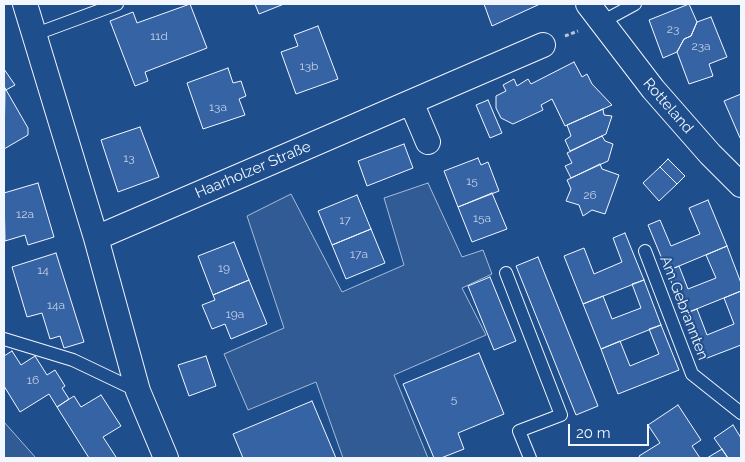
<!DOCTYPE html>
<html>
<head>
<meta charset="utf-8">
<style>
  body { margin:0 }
  #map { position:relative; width:745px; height:462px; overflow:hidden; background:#1f4e8c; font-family:Raleway,sans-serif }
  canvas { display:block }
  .frame { position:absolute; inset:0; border:5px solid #f2f6ff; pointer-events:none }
  .scale { position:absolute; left:568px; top:424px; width:81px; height:22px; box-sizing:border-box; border:2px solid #f2f6ff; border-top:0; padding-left:6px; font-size:15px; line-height:18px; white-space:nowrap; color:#f2f6ff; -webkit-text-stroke:4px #1f4e8c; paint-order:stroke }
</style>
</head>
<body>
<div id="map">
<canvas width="745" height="462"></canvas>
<div class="frame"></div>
<div class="scale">20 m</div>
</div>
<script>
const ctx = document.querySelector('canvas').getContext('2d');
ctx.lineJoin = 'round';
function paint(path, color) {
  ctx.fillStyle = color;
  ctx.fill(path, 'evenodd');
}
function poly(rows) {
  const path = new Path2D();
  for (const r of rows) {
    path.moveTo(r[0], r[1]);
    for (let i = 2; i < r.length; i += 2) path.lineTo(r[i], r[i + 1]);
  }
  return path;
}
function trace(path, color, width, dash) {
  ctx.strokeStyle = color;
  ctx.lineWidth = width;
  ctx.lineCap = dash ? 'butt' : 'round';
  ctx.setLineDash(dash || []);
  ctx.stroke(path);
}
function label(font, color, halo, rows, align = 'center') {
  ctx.font = font + ' Raleway,sans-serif';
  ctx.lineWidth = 4;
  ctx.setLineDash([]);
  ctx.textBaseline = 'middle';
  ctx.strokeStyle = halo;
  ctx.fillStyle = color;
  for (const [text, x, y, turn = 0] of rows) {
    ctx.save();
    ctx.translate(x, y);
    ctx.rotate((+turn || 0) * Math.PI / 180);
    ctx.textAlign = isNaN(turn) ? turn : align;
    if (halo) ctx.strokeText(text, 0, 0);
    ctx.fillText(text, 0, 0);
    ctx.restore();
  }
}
const green = poly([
  [428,183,462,257,483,250,492,274,462,288,486,335,394,375,428,458,343,458,316,382,248,410,224,354,284,328,247,216,291,194,342,292,404,265,384,198,428,183],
  [4,422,36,458,4,458,4,422]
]);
paint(green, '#305b95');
trace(green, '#a8bbd7', 1);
const building = poly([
  [190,4,207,48,145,72,148,81,135,86,110,21,133,12,137,23,190,4],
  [255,4,284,4,259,14,255,4],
  [484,4,540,4,492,26,484,4],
  [689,4,697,22,691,36,684,39,677,52,663,58,649,20,689,4],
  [711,17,727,57,709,64,713,76,689,84,677,52,684,39,691,36,697,22,711,17],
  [318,26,338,79,296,94,281,52,298,46,294,35,318,26],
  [574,62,582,77,587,74,592,84,612,105,565,126,552,99,541,105,543,110,513,124,501,118,496,108,496,96,506,91,503,85,514,79,517,86,528,79,531,84,574,62],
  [228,68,233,83,241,81,246,96,239,99,245,115,203,129,187,83,228,68],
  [4,69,15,85,6,90,4,89,4,69],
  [5,88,28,128,28,135,4,149,5,88],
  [741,94,741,138,740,138,724,101,741,94],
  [488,100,502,133,490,138,476,105,488,100],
  [603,109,604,115,612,116,606,134,570,151,565,140,571,136,567,125,603,109],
  [140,127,159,177,118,192,101,140,140,127],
  [602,136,605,141,613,144,608,161,571,178,565,166,572,163,567,153,602,136],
  [404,144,413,168,367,186,358,161,404,144],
  [478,158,481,165,488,162,499,191,458,207,444,171,478,158],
  [668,159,685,176,677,184,660,167,668,159],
  [600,164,602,169,619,175,605,214,592,210,583,216,579,205,566,201,571,189,567,180,600,164],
  [660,167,677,184,659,201,643,183,660,167],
  [38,183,54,237,28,245,25,235,5,241,4,193,38,183],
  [492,193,507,229,472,242,458,207,492,193],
  [357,195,371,229,332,245,318,211,357,195],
  [708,200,727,246,667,271,648,225,660,220,671,246,700,234,689,208,708,200],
  [371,229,385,263,346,279,332,245,371,229],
  [625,233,644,280,583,304,564,256,584,248,594,274,622,262,613,238,625,233],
  [234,242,249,280,213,295,198,256,234,242],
  [727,246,741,283,741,291,684,314,667,271,679,266,688,289,716,278,706,255,727,246],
  [56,253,84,342,64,348,60,336,50,339,42,313,27,317,12,267,56,253],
  [538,257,598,406,576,415,516,266,538,257],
  [490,277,516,341,494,350,468,286,490,277],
  [249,280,267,324,231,339,225,324,212,329,202,305,215,300,213,295,249,280],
  [644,280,661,325,601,349,583,304,603,296,612,319,641,308,632,284,644,280],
  [741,291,741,345,702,360,684,314,697,309,707,335,734,324,724,298,741,291],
  [661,325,679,370,618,394,601,349,620,341,630,366,659,354,649,329,661,325],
  [12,351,21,365,35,356,47,375,55,370,65,386,62,388,69,399,57,407,49,394,20,412,4,386,4,356,12,351],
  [479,353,504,414,458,433,464,449,441,458,434,458,403,384,479,353],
  [206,356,216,386,189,396,178,365,206,356],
  [101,395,121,426,103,437,116,457,113,458,89,458,57,407,74,396,81,407,101,395],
  [312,401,336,458,243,458,233,434,312,401],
  [678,405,701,440,692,446,700,458,640,458,639,456,660,443,648,425,678,405],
  [733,425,741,438,741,458,728,458,714,438,733,425],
  [722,449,728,458,707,458,722,449]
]);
paint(building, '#3563a3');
trace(building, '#f2f6ff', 1);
const lane = poly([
  [600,23,635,4],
  [36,34,117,4],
  [645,251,692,374,741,413],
  [506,273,561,415,519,431,530,458],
  [4,339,73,360,138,391]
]);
const street = poly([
  [25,4,96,238,138,391,166,458],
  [588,4,653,89,710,154,741,185],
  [411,102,428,142],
  [96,238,543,45]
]);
trace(lane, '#f2f6ff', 14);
trace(street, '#f2f6ff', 26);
trace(poly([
  [565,36,578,31]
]), '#b3c4dc', 3, [4, 2.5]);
trace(lane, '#1f4e8c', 12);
trace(street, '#1f4e8c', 24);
label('12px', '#c3d1e8', null, [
  ["23",673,29],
  ["11d",159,36],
  ["23a",701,46],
  ["13b",309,66],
  ["13a",218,107],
  ["13",129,158],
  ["15",472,181],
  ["26",590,195],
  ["12a",25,214],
  ["15a",482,218],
  ["17",345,220],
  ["17a",359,254],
  ["19",224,268],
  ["14",43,270],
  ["14a",56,305],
  ["19a",235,314],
  ["16",33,380],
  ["5",454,399]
]);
label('15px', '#f2f6ff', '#1f4e8c', [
  ["Rotteland",668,106,49],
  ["Haarholzer Straße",253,170,-23],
  ["Am Gebrannten",684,308,69]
]);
</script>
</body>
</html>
